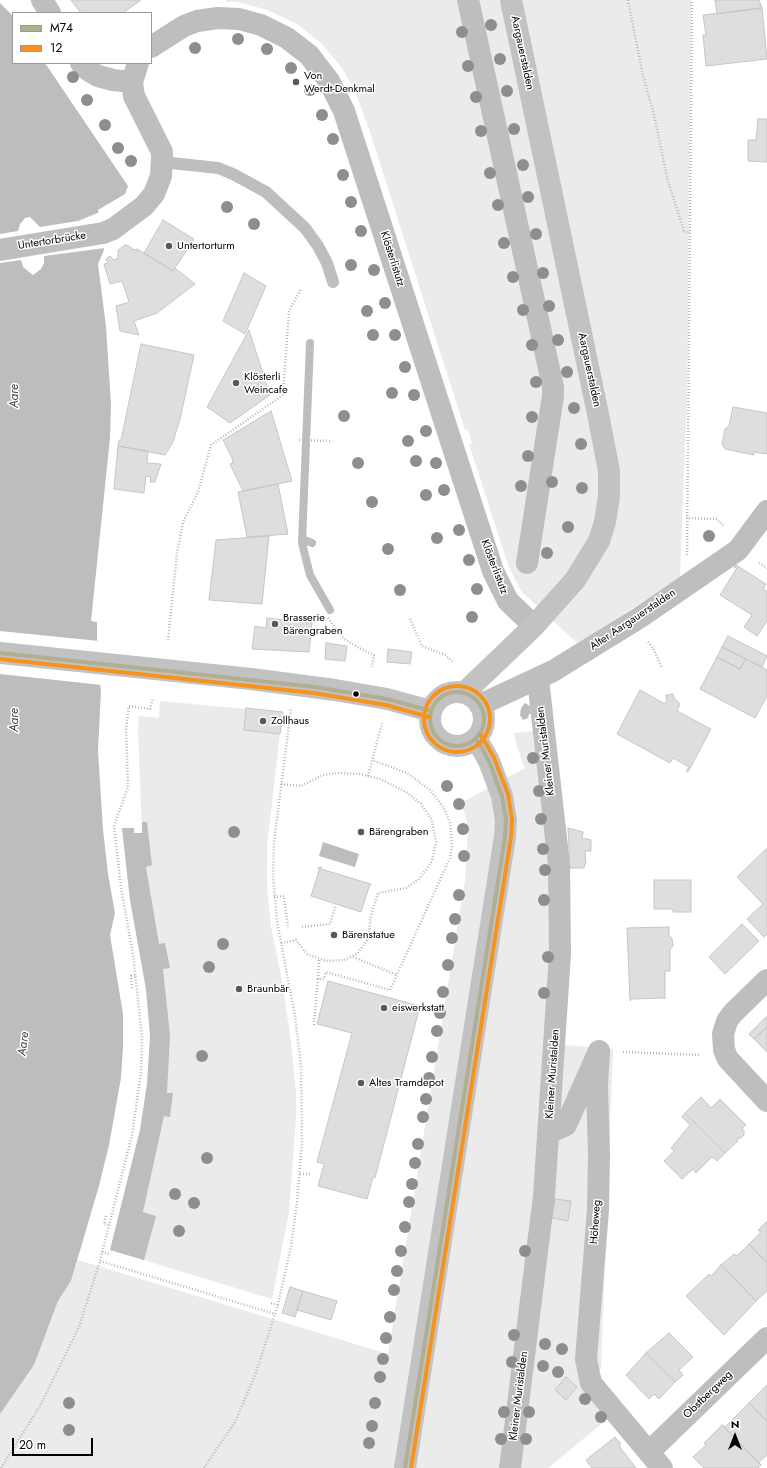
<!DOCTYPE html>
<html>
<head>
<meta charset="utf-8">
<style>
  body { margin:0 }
  #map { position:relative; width:767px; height:1468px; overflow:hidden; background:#fff; font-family:Jost,sans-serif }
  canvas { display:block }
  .legend { position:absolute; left:12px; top:12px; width:140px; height:52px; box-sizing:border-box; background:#fff; border:1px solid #999; margin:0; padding:5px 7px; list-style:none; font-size:12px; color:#000 }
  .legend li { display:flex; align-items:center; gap:8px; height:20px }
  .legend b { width:20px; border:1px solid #999 }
  .north { position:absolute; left:715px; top:1416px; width:40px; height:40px; -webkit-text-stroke:3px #fff; paint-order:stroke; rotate:0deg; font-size:11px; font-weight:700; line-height:16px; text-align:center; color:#000 }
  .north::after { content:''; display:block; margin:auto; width:14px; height:18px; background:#000; clip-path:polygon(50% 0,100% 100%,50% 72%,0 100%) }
  .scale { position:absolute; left:12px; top:1438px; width:81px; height:18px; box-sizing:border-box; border:2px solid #000; border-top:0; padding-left:5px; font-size:12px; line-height:14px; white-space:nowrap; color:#000; -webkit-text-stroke:3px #fff; paint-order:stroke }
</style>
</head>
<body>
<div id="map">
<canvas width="767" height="1468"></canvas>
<ul class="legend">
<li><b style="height:5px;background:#b2ae92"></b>M74</li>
<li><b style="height:5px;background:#f7931d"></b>12</li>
</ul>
<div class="north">N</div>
<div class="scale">20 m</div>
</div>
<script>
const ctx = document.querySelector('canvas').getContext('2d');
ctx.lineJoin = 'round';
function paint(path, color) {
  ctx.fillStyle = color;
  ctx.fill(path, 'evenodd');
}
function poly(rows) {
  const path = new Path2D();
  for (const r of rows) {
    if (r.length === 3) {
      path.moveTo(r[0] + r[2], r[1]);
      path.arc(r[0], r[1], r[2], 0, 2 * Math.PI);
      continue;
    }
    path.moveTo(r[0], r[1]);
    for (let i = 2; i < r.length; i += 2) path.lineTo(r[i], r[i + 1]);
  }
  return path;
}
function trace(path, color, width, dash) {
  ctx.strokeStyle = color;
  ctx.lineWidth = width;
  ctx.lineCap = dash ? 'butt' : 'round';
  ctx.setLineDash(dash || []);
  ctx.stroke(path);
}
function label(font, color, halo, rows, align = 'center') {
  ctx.font = font + ' Jost,sans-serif';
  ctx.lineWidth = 3;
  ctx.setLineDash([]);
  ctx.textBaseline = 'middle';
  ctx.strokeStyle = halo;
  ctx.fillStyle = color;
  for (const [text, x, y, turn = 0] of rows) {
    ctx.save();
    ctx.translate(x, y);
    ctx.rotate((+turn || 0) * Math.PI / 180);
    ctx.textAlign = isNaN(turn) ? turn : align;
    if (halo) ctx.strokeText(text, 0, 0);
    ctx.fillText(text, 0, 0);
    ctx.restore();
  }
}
paint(poly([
  [226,0,691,0,687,398,680,577,578,644,521,591,508,565,469,444,472,443,468,430,465,430,371,135,357,96,350,82,342,68,322,44,297,24,267,10,238,2,226,2],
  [160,701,246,709,244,730,280,734,267,846,267,888,271,927,282,980,291,1042,296,1092,296,1118,289,1212,272,1299,110,1250,140,1130,147,1084,149,1060,150,1036,146,989,130,900,122,828,134,828,134,833,142,833,138,730,139,716,159,718],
  [534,731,547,770,553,1044,613,1049,601,1368,583,1384,610,1417,548,1468,0,1468,0,1414,34,1365,58,1301,71,1281,78,1260,388,1354,465,880,468,832,467,821,461,803,525,768,517,747,514,733]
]), '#ebebeb');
paint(poly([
  [0,3,13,16,13,63,45,63,128,186,125,194,98,210,104,250,98,264,106,326,111,404,110,438,91,621,97,622,97,661,101,691,98,751,103,830,108,874,115,913,110,935,123,1014,123,1047,121,1078,109,1145,99,1186,71,1281,58,1301,34,1365,0,1414],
  [525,703,530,706,531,714,529,714,528,718,523,720,520,715,521,708],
  [142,822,147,822,152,865,146,867,159,944,165,943,170,968,163,969,170,1035,167,1093,173,1093,170,1117,164,1116,143,1212,156,1216,144,1260,110,1250,140,1130,147,1084,150,1036,146,989,130,900,122,828,134,828,134,833,142,833],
  [323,842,359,854,355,867,319,856]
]), '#bdbdbd');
paint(poly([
  [100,212,105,248,44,256,44,263,41,269,33,275,23,267,21,260,0,263,0,234,18,231,20,224,25,218,30,217,40,227,78,221],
  [0,631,99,641,102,685,0,674]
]), '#fff');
trace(poly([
  [310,343,302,543,310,575,330,610],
  [302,539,312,543]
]), '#bdbdbd', 8);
const building = poly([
  [71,0,141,0,123,13,81,13,71,0],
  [715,0,759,0,762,8,717,14,715,0],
  [762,8,767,59,706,66,703,35,706,35,703,15,762,8],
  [758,119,767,119,767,162,748,161,748,140,756,140,758,119],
  [163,220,194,239,173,271,144,253,163,220],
  [125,245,129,246,134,250,137,249,173,271,175,268,195,284,157,313,134,321,139,335,120,331,116,306,129,302,122,281,110,284,104,264,108,263,106,259,110,256,114,260,118,258,118,250,125,245],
  [244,273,266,286,245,334,223,321,244,273],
  [249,330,270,395,230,423,207,407,249,330],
  [141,344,194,355,180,419,173,442,165,455,118,446,119,440,121,440,141,344],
  [733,407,767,413,767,454,754,452,754,455,725,449,722,444,725,429,729,426,733,407],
  [271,411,292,481,243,491,230,464,233,463,232,458,223,440,271,411],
  [118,446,148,451,147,463,161,464,155,482,150,482,151,477,146,476,144,493,114,489,118,446],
  [278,484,288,534,247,537,238,492,278,484],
  [269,536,262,604,209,600,216,540,269,536],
  [736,565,766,584,763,589,767,591,767,621,757,636,744,627,752,615,720,595,737,568,734,567,736,565],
  [267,618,312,623,309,652,252,649,255,626,266,628,267,618],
  [728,636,767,656,762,667,722,647,728,636],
  [326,643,347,646,345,661,325,659,326,643],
  [722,647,746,659,740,669,717,657,722,647],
  [388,649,412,652,410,664,387,662,388,649],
  [717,657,740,669,746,659,767,670,767,696,755,718,700,689,717,657],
  [640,690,665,704,667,700,666,695,673,694,674,698,680,704,677,711,711,729,688,772,686,771,689,767,673,758,670,763,617,734,640,690],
  [246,708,283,712,280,734,244,730,246,708],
  [568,828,583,832,582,838,591,840,591,851,585,851,586,864,585,864,584,868,570,868,568,828],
  [767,848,767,934,764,937,747,919,763,904,737,877,767,848],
  [321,867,321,869,371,884,369,887,361,912,311,896,319,871,318,868,321,867],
  [654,880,691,880,691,912,673,912,673,909,654,909,654,880],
  [742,924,759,941,725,974,709,957,742,924],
  [669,927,669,936,672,938,673,946,670,949,670,971,665,971,665,999,664,998,632,999,630,1001,627,928,669,927],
  [328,981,420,1006,375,1178,373,1177,367,1199,318,1186,324,1164,317,1162,352,1033,317,1024,328,981],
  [767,1016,767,1027,754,1039,749,1034,767,1016],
  [767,1027,767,1052,754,1039,767,1027],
  [701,1097,711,1108,720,1099,746,1125,742,1128,744,1131,744,1135,741,1138,737,1138,738,1141,725,1153,685,1113,701,1097],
  [685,1113,725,1153,717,1161,712,1157,696,1173,693,1169,682,1179,664,1161,674,1151,671,1148,690,1125,682,1117,685,1113],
  [555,1199,571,1201,568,1221,552,1218,555,1199],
  [767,1221,767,1263,749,1244,761,1232,758,1230,767,1221],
  [749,1244,767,1263,767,1291,756,1301,721,1265,734,1254,737,1256,749,1244],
  [721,1265,756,1301,724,1335,686,1296,709,1274,711,1276,721,1265],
  [290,1287,303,1291,295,1317,282,1313,290,1287],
  [303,1291,337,1301,331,1320,297,1310,303,1291],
  [669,1333,693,1357,679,1370,683,1375,675,1382,646,1353,669,1333],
  [646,1353,675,1382,659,1399,654,1394,649,1399,626,1375,646,1353],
  [566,1377,577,1387,566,1400,555,1390,566,1377],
  [767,1385,767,1422,749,1403,767,1385],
  [749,1403,767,1422,767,1455,759,1462,761,1465,722,1425,725,1427,749,1403],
  [722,1425,761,1465,758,1468,704,1468,693,1457,706,1445,704,1443,722,1425],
  [615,1437,621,1444,619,1446,636,1468,592,1468,586,1460,615,1437]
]);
paint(building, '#dedede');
trace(building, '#c6c6c6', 1);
trace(poly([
  [628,0,643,76,653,111,668,181,684,231,690,233],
  [299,440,330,441],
  [686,518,716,519,725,527],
  [687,555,692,0],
  [759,563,767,568],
  [328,618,342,637,359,648,374,655,372,667],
  [410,619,422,646,445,655,453,662],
  [168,640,177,553,183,522,198,492,211,445,283,395,289,311,301,289],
  [648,642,653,648,662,668],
  [368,776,382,723],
  [281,784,301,786,323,775,337,773,360,774,380,779,406,792,421,804,432,820,436,842,432,861,419,879,406,888,378,893,371,916,368,939,357,954,344,960,326,961,307,954,296,940,281,943],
  [274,897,284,896,288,928],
  [302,927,330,924,335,907],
  [353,957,397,975],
  [318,979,319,959],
  [132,988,131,976,136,976],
  [314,1025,318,979,324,979,326,972,390,990,450,858,452,846,450,823,445,810,438,800,430,790,407,773,372,760],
  [623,1052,700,1055],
  [300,1174,310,1174],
  [106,1216,104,1224,110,1225],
  [102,1252,109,1254],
  [100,1261,275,1314],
  [271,1303,278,1305],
  [1,1468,40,1406,79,1327,100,1261,132,1135,141,1073,142,1037,133,954,121,888,114,826,128,787,126,729,129,706,150,709,153,698],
  [204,1468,235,1422,255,1375,278,1305,291,1246,297,1203,302,1141,301,1066,295,1016,277,921,273,875,274,842,291,709]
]), '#b9b9b9', 2.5, [1, 2]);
trace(poly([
  [162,162,218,168,233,174,266,192,305,228,318,246,327,263,333,282]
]), '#bebebe', 12);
trace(poly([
  [42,0,50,13],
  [468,0,553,387,553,396,527,563],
  [151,47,184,26,197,21,218,18,239,19,261,25,287,38,309,55,329,81,344,111,493,571,508,601,534,626],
  [81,63,88,70,98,76,113,80,132,82],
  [0,250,103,233,113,229,144,206,154,194,161,176,162,157,162,152,134,96,132,82,138,63],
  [480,705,553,671,639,618,738,550,767,511],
  [767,980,733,1013,727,1021,723,1034,724,1050,728,1059,767,1101],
  [549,1133,566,1125,599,1051,597,1086,599,1154,598,1210,586,1359,591,1383,662,1468],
  [649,1452,767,1338],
  [510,1468,544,1196,560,954,559,865,538,679]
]), '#bebebe', 22);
trace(poly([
  [251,679,335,690,387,699,431,711],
  [457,719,27],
  [464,693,534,626,575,580,599,541,605,522,609,496,609,471,598,414,511,0],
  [405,1468,505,837,506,820,502,796,489,761,476,738]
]), '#c2c2c2', 22);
trace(poly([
  [0,653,251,679]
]), '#c2c2c2', 22);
trace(poly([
  [0,653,315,687,387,699,431,711],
  [457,719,27],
  [405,1468,505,837,506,820,502,796,489,761,476,738]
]), '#b2ae92', 4);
trace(poly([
  [0,659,314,693,386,705,429,717],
  [457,719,33],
  [411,1468,511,837,512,820,508,794,494,758,481,735]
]), '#f7931d', 4);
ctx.fillStyle = '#8e8e8e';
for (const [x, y] of [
  [491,25],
  [462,32],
  [238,39],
  [195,48],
  [267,49],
  [500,59],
  [468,66],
  [291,68],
  [73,77],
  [310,90],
  [507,91],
  [476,97],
  [87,100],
  [322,115],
  [105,125],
  [514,129],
  [481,131],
  [333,139],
  [118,148],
  [131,161],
  [523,165],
  [490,173],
  [343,175],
  [528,197],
  [351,202],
  [498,205],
  [227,207],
  [254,224],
  [361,231],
  [536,234],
  [504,243],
  [351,265],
  [374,270],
  [543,273],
  [513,277],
  [385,303],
  [549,306],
  [523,310],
  [367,311],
  [373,335],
  [395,335],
  [558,340],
  [532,345],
  [405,367],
  [567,372],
  [536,382],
  [392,393],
  [414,395],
  [574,408],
  [344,416],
  [532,417],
  [426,431],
  [408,441],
  [581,444],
  [528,456],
  [416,461],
  [358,463],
  [436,463],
  [552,482],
  [521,486],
  [582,488],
  [444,490],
  [426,495],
  [372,502],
  [568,527],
  [459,530],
  [709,536],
  [437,538],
  [388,549],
  [547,553],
  [469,560],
  [477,589],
  [400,590],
  [472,617],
  [533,758],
  [447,786],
  [539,791],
  [459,804],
  [541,819],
  [463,829],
  [234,832],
  [543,849],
  [464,856],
  [545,870],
  [459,895],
  [544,900],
  [455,919],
  [452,938],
  [223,944],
  [548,957],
  [448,965],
  [209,967],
  [443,992],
  [544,993],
  [440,1013],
  [437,1031],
  [202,1056],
  [432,1057],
  [429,1078],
  [426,1099],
  [423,1117],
  [418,1144],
  [207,1158],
  [415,1163],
  [412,1184],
  [175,1194],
  [409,1202],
  [194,1203],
  [405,1227],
  [179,1231],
  [401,1251],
  [525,1251],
  [397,1271],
  [394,1290],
  [390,1317],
  [514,1335],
  [386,1338],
  [545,1344],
  [562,1349],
  [383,1359],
  [512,1362],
  [543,1366],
  [558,1372],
  [380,1377],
  [585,1399],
  [69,1403],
  [375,1403],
  [504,1412],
  [529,1412],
  [601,1417],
  [372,1426],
  [69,1430],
  [501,1439],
  [526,1439],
  [369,1443]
]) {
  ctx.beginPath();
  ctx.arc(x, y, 6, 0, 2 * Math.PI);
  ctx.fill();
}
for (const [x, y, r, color] of [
  [296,82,4,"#595959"],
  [169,246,4,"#595959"],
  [236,383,4,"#595959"],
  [275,624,4,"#595959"],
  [356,694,3.5,"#000"],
  [263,721,4,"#595959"],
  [361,832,4,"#595959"],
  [334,935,4,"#595959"],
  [239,989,4,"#595959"],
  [384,1008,4,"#595959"],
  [361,1083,4,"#595959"]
]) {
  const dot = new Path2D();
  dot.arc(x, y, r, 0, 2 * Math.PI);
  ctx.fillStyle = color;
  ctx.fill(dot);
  trace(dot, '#fff', 1.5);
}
label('11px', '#000', '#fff', [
  ["Aargauerstalden",522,53,78],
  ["Untertorbrücke",52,241,-9],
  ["Klösterlistutz",392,259,72],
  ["Aargauerstalden",589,370,78],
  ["Klösterlistutz",494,567,69],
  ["Alter Aargauerstalden",633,620,-34],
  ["Kleiner Muristalden",546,751,-97],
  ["Kleiner Muristalden",553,1074,-86],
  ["Höheweg",596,1222,-86],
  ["Obstbergweg",708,1395,-44],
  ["Kleiner Muristalden",519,1396,-83]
]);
label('11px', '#000', '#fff', [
  ["Von",304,76],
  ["Werdt-Denkmal",304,89],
  ["Untertorturm",177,246],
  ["Klösterli",244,377],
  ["Weincafe",244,390],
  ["Brasserie",283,618],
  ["Bärengraben",283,631],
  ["Zollhaus",271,721],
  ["Bärengraben",369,832],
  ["Bärenstatue",342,935],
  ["Braunbär",247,989],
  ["eiswerkstatt",392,1008],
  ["Altes Tramdepot",369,1083]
], 'left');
label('italic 12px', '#424242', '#fff', [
  ["Aare",15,396,-90],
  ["Aare",15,720,-90],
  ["Aare",24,1044,-83]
]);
</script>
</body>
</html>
